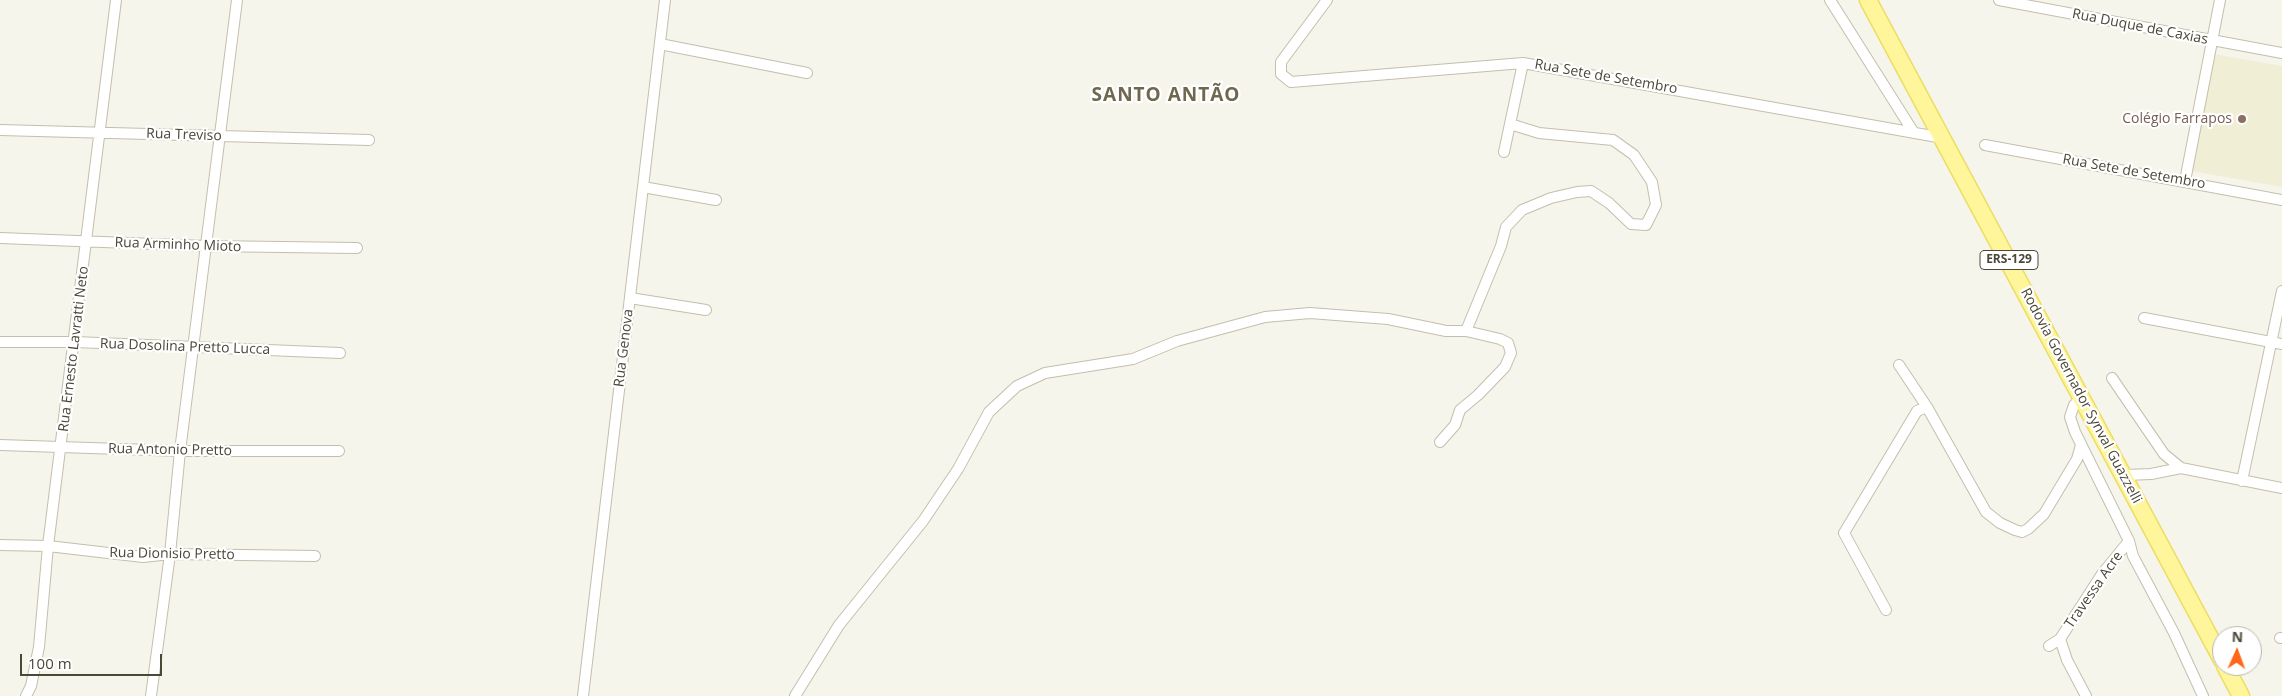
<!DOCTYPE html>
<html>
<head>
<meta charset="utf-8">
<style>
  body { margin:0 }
  #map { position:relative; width:2282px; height:696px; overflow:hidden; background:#f6f5eb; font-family:"Open Sans",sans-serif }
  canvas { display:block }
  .north { position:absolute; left:2212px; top:626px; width:50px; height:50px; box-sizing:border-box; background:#fff; border:1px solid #b7b6af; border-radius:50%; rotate:2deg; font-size:14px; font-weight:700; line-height:20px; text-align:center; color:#4b4838 }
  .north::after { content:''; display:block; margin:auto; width:18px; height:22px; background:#ff6819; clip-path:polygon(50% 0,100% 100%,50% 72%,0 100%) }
  .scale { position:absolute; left:20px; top:654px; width:142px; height:22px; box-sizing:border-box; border:2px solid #4b4838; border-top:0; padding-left:6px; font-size:15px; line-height:18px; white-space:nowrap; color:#4b4838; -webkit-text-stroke:4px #fff; paint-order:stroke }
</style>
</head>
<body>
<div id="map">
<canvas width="2282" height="696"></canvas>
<div class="north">N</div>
<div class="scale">100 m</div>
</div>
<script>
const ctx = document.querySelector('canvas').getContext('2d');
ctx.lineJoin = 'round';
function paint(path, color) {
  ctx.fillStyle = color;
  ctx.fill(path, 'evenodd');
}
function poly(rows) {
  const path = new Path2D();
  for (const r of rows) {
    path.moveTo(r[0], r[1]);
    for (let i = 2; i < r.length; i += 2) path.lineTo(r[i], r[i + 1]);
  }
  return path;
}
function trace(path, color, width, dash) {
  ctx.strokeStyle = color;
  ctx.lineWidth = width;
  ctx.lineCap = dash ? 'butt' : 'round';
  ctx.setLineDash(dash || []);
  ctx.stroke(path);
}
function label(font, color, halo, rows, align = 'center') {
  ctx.font = font + ' "Open Sans",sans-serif';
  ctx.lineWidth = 4.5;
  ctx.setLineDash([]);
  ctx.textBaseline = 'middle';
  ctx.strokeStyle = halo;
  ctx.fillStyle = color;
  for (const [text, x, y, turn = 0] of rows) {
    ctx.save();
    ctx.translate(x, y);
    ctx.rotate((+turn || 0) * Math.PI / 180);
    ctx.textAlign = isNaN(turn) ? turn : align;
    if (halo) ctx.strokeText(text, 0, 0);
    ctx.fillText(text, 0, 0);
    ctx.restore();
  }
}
paint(poly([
  [2214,54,2282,66,2282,187,2192,171]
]), '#f0eed4');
const street = poly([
  [1327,0,1281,62,1281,74,1291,82,1523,63,1943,138],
  [1830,0,1914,133],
  [1999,0,2282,53],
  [660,44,807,73],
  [0,130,369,140],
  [1985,145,2282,200],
  [1504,152,1523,63],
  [2185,181,2220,0],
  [643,187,716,200],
  [0,238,206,246,357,248],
  [630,298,706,310],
  [2144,318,2282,344],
  [1466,331,1501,246,1506,227,1522,210,1551,198,1577,192,1591,191,1609,203,1631,224,1646,225,1656,205,1652,182,1634,155,1613,140,1539,133,1510,124],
  [0,342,75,342,340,353],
  [1899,365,1927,407,1986,512,2000,523,2015,530,2022,532,2028,529,2044,514,2077,459,2081,445],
  [2112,378,2164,454,2181,468,2282,488],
  [2082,397,2074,405,2070,417,2075,432,2129,541,2133,556,2174,633,2203,696],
  [0,445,180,451,339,451],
  [2125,475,2151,474,2181,468],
  [2242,481,2282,291],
  [0,545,48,546,143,557,170,554,315,556],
  [1886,610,1844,533,1917,411,1927,407],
  [2280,638,2282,638],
  [2049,646,2060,639],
  [26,696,31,686,39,647,48,546,116,0],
  [151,696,170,554,180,451,237,0],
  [583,696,665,0],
  [795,696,839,625,923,521,958,469,989,412,1017,386,1045,373,1133,359,1177,341,1265,317,1310,313,1388,319,1446,331,1466,331,1500,339,1508,343,1511,353,1505,367,1478,395,1460,410,1455,425,1440,442],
  [2086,696,2067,660,2060,639,2102,574,2129,541]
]);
const primary = poly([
  [1868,0,2222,660],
  [2225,666,2241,696]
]);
trace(street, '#c3bfac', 12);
trace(primary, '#ecdd63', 19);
trace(street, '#fff', 10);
trace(primary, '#fff69b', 16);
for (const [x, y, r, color] of [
  [2242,119,5,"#8d6e63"]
]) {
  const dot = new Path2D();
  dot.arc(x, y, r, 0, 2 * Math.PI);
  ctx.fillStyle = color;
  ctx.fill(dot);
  trace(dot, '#fff', 2);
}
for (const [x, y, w] of [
  [2009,260,58]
]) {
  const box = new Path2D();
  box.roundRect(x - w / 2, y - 9.5, w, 19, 4);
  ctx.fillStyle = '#fff';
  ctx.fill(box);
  trace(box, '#4b4838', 1);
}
label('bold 12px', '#4b4838', null, [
  ["ERS-129",2009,260]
]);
label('14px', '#4b4838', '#fff', [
  ["Rua Duque de Caxias",2140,27,11],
  ["Rua Sete de Setembro",1606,77,10],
  ["Rua Treviso",184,135,2],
  ["Rua Sete de Setembro",2134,172,10],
  ["Rua Arminho Mioto",178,245,2],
  ["Rua Dosolina Pretto Lucca",185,347,2],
  ["Rua Genova",624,348,-83],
  ["Rua Ernesto Lavratti Neto",74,349,-83],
  ["Rodovia Governador Synval Guazzelli",2081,396,62],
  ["Rua Antonio Pretto",170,450,1],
  ["Rua Dionisio Pretto",172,554,1],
  ["Travessa Acre",2094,590,-55]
]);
label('14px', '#785e54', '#fff', [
  ["Colégio Farrapos",2232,119]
], 'right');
ctx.letterSpacing = '1px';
label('bold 19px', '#6f684e', '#fff', [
  ["SANTO ANTÃO",1166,96]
]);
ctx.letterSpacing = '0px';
</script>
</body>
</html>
